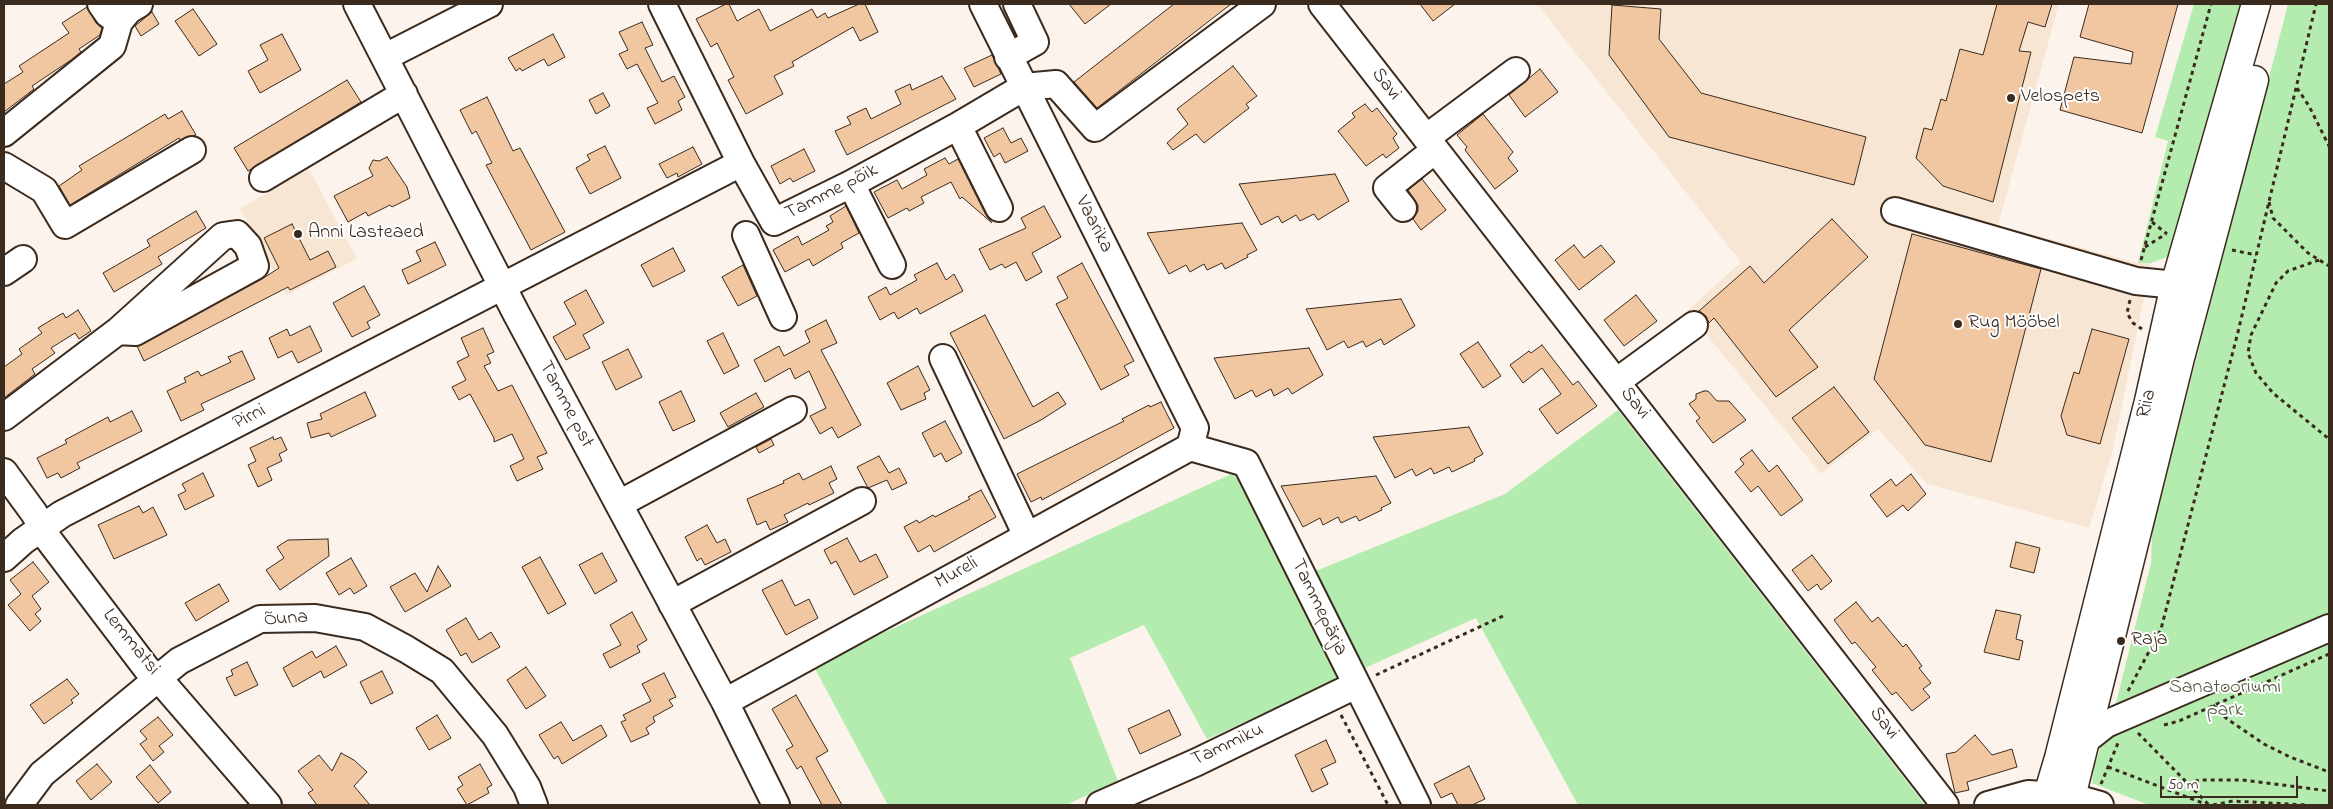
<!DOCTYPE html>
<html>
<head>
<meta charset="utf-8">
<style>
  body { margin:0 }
  #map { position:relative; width:2333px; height:809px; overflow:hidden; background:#fcf4ec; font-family:"Indie Flower",sans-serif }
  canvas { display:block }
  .frame { position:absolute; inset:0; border:5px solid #3b2a1e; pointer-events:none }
  .scale { position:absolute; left:2160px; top:776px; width:138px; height:22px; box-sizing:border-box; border:2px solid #3b2a1e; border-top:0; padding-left:6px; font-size:15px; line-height:18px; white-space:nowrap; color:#3b2a1e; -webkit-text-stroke:4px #fff; paint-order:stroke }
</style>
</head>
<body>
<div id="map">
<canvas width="2333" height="809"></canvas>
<div class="frame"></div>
<div class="scale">50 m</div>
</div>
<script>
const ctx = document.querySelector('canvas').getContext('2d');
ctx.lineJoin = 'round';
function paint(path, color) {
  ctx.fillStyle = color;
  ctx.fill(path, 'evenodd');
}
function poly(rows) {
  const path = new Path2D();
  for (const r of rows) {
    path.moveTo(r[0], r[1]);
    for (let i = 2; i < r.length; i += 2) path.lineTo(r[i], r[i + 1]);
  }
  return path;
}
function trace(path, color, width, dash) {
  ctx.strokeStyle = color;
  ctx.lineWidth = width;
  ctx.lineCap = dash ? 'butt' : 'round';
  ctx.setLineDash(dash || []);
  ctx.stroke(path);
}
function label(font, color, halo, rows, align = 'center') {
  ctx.font = font + ' "Indie Flower",sans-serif';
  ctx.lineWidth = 4;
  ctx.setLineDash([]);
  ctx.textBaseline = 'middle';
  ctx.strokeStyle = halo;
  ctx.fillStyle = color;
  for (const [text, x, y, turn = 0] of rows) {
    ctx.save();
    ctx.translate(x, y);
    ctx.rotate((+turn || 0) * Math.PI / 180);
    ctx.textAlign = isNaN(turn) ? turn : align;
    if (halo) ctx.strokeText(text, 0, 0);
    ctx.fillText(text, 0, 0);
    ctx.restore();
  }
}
paint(poly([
  [1537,4,2059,4,1998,225,2138,263,2151,263,2113,449,2089,528,1927,484,1878,429,1821,474,1687,311,1741,262],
  [309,169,357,259,286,295,240,208]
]), '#f8e6d5');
paint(poly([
  [2194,4,2244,4,2176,244,2167,257,2151,263,2138,263,2168,141,2155,137],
  [2288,4,2329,4,2329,805,2149,805,2092,783,2094,766,2115,707,2151,563,2152,531],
  [1618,410,1925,805,1578,805,1476,618,1207,739,1144,625,1070,658,1118,781,1066,805,888,805,813,665,1240,470,1291,581,1505,494]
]), '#b4ecaf');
const building = poly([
  [726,4,729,4,737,21,759,9,770,31,812,9,817,18,825,13,828,18,859,4,865,4,878,32,860,41,853,27,792,62,794,66,774,76,783,94,746,114,728,80,734,77,717,43,711,47,696,19,726,4],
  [1069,4,1111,4,1085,24,1069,4],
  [1174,4,1231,4,1097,108,1074,82,1174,4],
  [1420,4,1455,4,1433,21,1420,4],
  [1997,4,2052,4,2045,27,2028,22,2019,51,2031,52,1993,202,1943,186,1916,158,1924,128,1932,130,1941,99,1946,101,1960,49,1983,55,1997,4],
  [2089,4,2178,4,2142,133,2060,110,2074,57,2131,64,2133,52,2080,37,2089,4],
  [1612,5,1661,9,1659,39,1701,93,1866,137,1854,185,1669,137,1609,55,1612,5],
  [87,7,96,23,102,28,100,35,79,49,81,52,71,60,32,86,34,89,4,112,4,84,23,72,19,66,69,33,62,23,87,7],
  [193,9,217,44,199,56,175,21,193,9],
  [152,12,159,24,141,36,135,26,152,12],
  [642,22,653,45,645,48,662,82,674,76,685,97,678,101,682,110,655,124,647,108,658,103,637,64,627,69,619,54,628,50,619,32,642,22],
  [282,34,301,70,260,93,248,71,268,60,260,45,282,34],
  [553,34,565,57,548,66,544,59,522,71,520,68,516,71,508,58,553,34],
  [992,55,1001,74,974,87,964,68,992,55],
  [1233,66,1257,96,1246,104,1249,108,1204,143,1196,134,1173,150,1167,143,1188,124,1177,109,1233,66],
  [1540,69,1558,92,1525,117,1509,95,1540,69],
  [942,76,956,99,847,155,835,131,851,124,847,117,866,108,871,119,901,104,895,91,910,84,912,90,942,76],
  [347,80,361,102,248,171,234,148,347,80],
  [603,93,610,106,596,114,589,100,603,93],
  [487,97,513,151,520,148,565,232,531,250,486,165,492,163,476,131,472,134,460,110,487,97],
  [1365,104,1372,112,1377,108,1397,134,1393,138,1399,148,1386,158,1383,154,1366,166,1338,131,1355,117,1352,113,1365,104],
  [182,111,196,135,180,140,179,138,70,205,59,186,82,170,79,166,165,114,168,119,182,111],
  [1483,114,1513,152,1508,158,1518,171,1495,189,1465,150,1467,147,1457,135,1483,114],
  [1003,128,1011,143,1021,138,1028,151,1005,163,1000,153,994,157,984,138,1003,128],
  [605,146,621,178,590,194,576,168,590,160,587,155,605,146],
  [693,147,702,164,678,177,677,173,667,178,659,164,693,147],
  [804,149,815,171,793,182,790,178,780,184,771,166,804,149],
  [387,157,407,187,410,198,392,207,390,205,368,216,366,212,348,222,334,196,373,176,369,168,373,160,379,161,387,157],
  [945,158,949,164,958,159,986,215,992,223,962,197,960,199,951,182,921,197,924,203,909,211,907,208,888,218,874,192,897,180,902,189,927,175,924,169,945,158],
  [1335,174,1349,201,1318,220,1314,214,1300,221,1296,215,1282,223,1278,216,1261,225,1239,184,1335,174],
  [1422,179,1446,210,1421,230,1413,219,1418,211,1418,205,1408,190,1422,179],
  [846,206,859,233,841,243,843,248,813,266,809,259,785,272,773,250,798,236,802,245,829,230,826,226,833,222,830,216,846,206],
  [1044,206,1061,237,1032,253,1042,272,1026,281,1016,262,1005,268,1002,264,990,270,979,249,1026,228,1021,218,1044,206],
  [196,211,206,228,158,257,162,264,114,292,103,273,150,246,147,240,196,211],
  [1832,219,1868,257,1789,330,1818,367,1776,397,1714,318,1709,323,1706,316,1699,311,1750,266,1764,283,1832,219],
  [1242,223,1257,250,1247,255,1248,257,1225,269,1222,263,1207,270,1204,264,1190,272,1186,265,1169,274,1147,233,1242,223],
  [292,224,310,260,328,251,336,267,290,290,288,287,144,361,137,346,262,279,279,268,264,238,292,224],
  [1912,234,2041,269,1991,462,1925,445,1874,379,1912,234],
  [435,242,446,265,408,284,402,270,421,261,416,251,435,242],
  [1574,245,1584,258,1601,245,1615,262,1579,290,1555,260,1574,245],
  [673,248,685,271,653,287,641,265,673,248],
  [937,263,946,280,954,274,963,291,920,314,917,308,898,319,894,312,880,320,868,297,886,287,890,295,917,280,914,275,937,263],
  [1082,263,1134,361,1124,366,1129,375,1101,390,1056,304,1068,298,1057,277,1082,263],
  [743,265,757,296,738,306,722,277,743,265],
  [364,286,380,315,367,322,370,328,352,337,333,303,364,286],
  [586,290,604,323,583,335,590,348,566,360,553,337,576,324,564,302,586,290],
  [1636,295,1657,321,1624,346,1604,320,1636,295],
  [1401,299,1415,326,1384,345,1381,339,1366,347,1363,341,1348,348,1344,341,1327,350,1306,309,1401,299],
  [78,310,91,331,79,339,75,333,51,348,55,353,32,369,35,374,4,398,4,367,22,354,19,349,42,333,38,328,51,320,63,313,66,318,78,310],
  [985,315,1033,407,1058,392,1066,404,1041,420,1004,439,950,333,985,315],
  [826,320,837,343,821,350,861,425,838,438,832,427,820,434,810,416,826,408,809,371,795,379,790,368,765,382,754,360,779,346,784,356,810,342,805,331,826,320],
  [310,326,322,351,298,363,292,351,278,358,269,338,287,329,290,336,310,326],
  [483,328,494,352,487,355,491,363,484,366,498,391,512,385,547,453,537,457,543,469,517,481,510,466,524,459,512,434,494,442,494,438,470,394,459,400,452,387,466,380,457,362,469,356,461,338,483,328],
  [2092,329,2129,339,2100,444,2067,435,2061,416,2074,372,2079,374,2092,329],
  [723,333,739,366,724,374,707,341,723,333],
  [1478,342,1501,376,1483,388,1460,354,1478,342],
  [1542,345,1573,385,1578,381,1597,406,1557,434,1539,409,1561,394,1542,368,1523,383,1510,365,1529,351,1531,353,1542,345],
  [1309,348,1323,375,1292,394,1288,388,1274,396,1271,389,1256,397,1252,390,1235,399,1214,358,1309,348],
  [628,349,642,377,616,390,602,362,628,349],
  [242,351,255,379,201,404,204,410,181,421,167,391,186,382,184,378,198,371,201,376,231,362,228,357,242,351],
  [918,366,930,390,924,393,926,399,901,410,887,383,918,366],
  [1834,387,1869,432,1828,464,1792,418,1834,387],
  [681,391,695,421,673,431,659,402,681,391],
  [1704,391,1708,391,1717,401,1729,401,1746,420,1713,443,1696,421,1700,418,1689,404,1696,399,1696,394,1704,391],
  [365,392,376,416,331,437,329,433,311,438,307,423,322,419,320,414,365,392],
  [756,393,764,407,728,427,720,413,756,393],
  [1161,402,1174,428,1042,500,1041,497,1031,502,1017,474,1124,421,1122,419,1149,405,1150,407,1161,402],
  [132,411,142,431,77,463,80,468,61,478,58,473,47,478,37,458,67,443,65,440,108,417,110,422,132,411],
  [945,421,962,453,946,462,941,453,934,457,922,433,945,421],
  [1469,427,1483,454,1474,459,1475,461,1452,472,1449,467,1434,474,1431,468,1416,476,1412,469,1395,478,1373,437,1469,427],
  [273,437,274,440,281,437,287,450,279,454,282,461,267,468,272,480,258,487,248,465,256,461,250,448,273,437],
  [771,439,774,445,759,453,756,447,771,439],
  [1752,450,1769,472,1777,465,1803,500,1781,516,1758,486,1751,492,1735,472,1744,464,1740,459,1752,450],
  [879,456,889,473,899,468,907,483,892,490,887,480,868,488,857,467,879,456],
  [831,466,837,479,829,483,834,493,809,505,808,503,784,515,788,522,770,530,766,521,757,525,747,499,784,483,783,481,799,473,803,480,831,466],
  [203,473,214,496,185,510,178,495,186,491,182,484,203,473],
  [1911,474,1926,494,1908,511,1903,505,1887,517,1870,495,1891,479,1896,486,1911,474],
  [1376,476,1391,503,1381,508,1382,510,1359,521,1356,516,1341,523,1338,517,1323,525,1320,518,1303,527,1281,486,1376,476],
  [981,490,996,517,934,552,930,545,918,552,904,527,917,520,919,523,933,515,935,517,970,499,968,497,981,490],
  [139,506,143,513,153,507,167,535,114,559,98,525,139,506],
  [707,525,717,543,725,539,731,552,705,565,701,558,697,561,685,537,707,525],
  [847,538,860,562,876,554,888,577,854,595,836,561,831,564,824,550,847,538],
  [328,539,329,556,280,590,266,570,284,558,277,547,288,540,328,539],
  [2016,542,2040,548,2034,573,2010,567,2016,542],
  [602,553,617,581,595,594,579,565,602,553],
  [1812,555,1832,581,1821,590,1817,584,1808,591,1792,570,1812,555],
  [540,557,566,604,548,614,522,567,540,557],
  [351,558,367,586,354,594,350,588,339,595,326,573,351,558],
  [33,562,49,582,32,596,41,609,35,614,41,621,30,631,8,605,21,594,10,580,33,562],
  [438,566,451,586,405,612,390,587,415,573,427,592,438,566],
  [782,580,795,606,809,599,818,618,786,635,762,590,782,580],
  [219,584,229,601,196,621,185,603,219,584],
  [1856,602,1872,622,1878,617,1903,647,1906,644,1922,666,1919,668,1931,683,1923,689,1930,697,1912,711,1896,692,1892,695,1872,670,1876,667,1855,642,1852,644,1834,620,1856,602],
  [1996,610,2021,615,2016,639,2023,641,2019,660,1984,652,1996,610],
  [632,612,647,640,637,646,640,652,610,668,603,654,621,645,610,625,632,612],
  [466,618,479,640,491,632,500,647,472,663,466,653,461,656,446,630,466,618],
  [336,646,347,665,324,678,321,671,293,687,283,668,312,651,316,658,336,646],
  [247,662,258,685,235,696,226,678,233,675,231,670,247,662],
  [526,667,546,696,526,709,507,680,526,667],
  [382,671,393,693,371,704,360,682,382,671],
  [664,673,676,697,669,700,673,706,653,717,655,722,646,728,649,734,631,742,621,722,626,720,623,715,651,701,642,684,664,673],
  [67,679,79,694,71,700,73,703,44,724,30,705,67,679],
  [796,695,828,751,816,758,842,805,822,805,801,766,797,769,786,750,793,746,772,709,796,695],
  [1169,710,1181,735,1140,754,1128,729,1169,710],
  [437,715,451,738,429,750,416,728,437,715],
  [158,717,173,735,159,746,164,752,153,761,140,744,147,739,140,731,158,717],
  [561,722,573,741,601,725,607,736,562,764,558,756,554,759,539,735,561,722],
  [1975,735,1992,755,2012,749,2017,767,1967,782,1969,790,1955,793,1946,754,1956,752,1975,735],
  [1326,740,1336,762,1321,769,1328,784,1312,792,1295,755,1326,740],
  [341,753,354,760,367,772,354,786,370,805,317,805,308,793,313,790,298,771,319,755,332,771,341,753],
  [97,764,112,782,91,800,76,781,97,764],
  [480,764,492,785,487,788,489,793,467,805,457,789,463,785,458,777,480,764],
  [150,765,171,792,158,803,136,777,150,765],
  [1469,766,1485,799,1472,805,1458,805,1452,793,1441,798,1434,784,1469,766]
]);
paint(building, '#f0c7a0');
trace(building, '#3b2a1e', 1);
const minor = poly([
  [101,4,108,14,119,22],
  [357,4,516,313,725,702,776,805],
  [662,4,741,163,774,222,851,184,958,126,1024,87,1056,84,1095,128,1262,4],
  [983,4,1195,428,1190,447],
  [1322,4,1945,805],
  [385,57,489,4],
  [1008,57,1035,42,1017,4],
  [958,126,999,208],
  [4,133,112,46,119,22,129,10,139,4],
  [1426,138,1516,71],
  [4,166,44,190,65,225,192,150],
  [263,178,404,94],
  [851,184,892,265],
  [1403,208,1387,188,1435,150],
  [1895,211,2136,281,2196,287],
  [746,235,783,317],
  [4,272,23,259],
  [943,358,1027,536],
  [1616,382,1694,325],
  [4,417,118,331,223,236,237,234,248,246,255,266,135,332,118,331],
  [1190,447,1246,463,1417,805],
  [4,472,34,513,49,540,147,669,166,687,268,805],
  [619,504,793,410],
  [4,558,23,541,62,514,741,163],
  [672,604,862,501],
  [725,702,1190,447],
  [2087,739,2106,724,2329,628],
  [19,805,42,774,179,661,260,619,315,618,365,627,406,649,442,671,495,735,527,787,534,805],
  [1100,805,1197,762,1356,685],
  [1988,805,2028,794,2072,797,2100,805]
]);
const highway = poly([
  [2045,805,2059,758,2149,401,2175,285,2256,4],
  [2069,805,2180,358,2254,80]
]);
trace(minor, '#3b2a1e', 30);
trace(highway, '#3b2a1e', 31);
trace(poly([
  [2297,88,2309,106,2329,146],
  [2269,202,2273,218,2308,253,2329,266],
  [2152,222,2167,234],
  [2145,247,2166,234],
  [2232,250,2256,255],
  [2141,260,2211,4],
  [2319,260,2288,271,2276,283,2251,335,2248,353,2256,373,2273,393,2329,439],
  [2130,300,2127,313,2133,323,2142,329],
  [1376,675,1503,616],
  [2128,691,2161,629,2238,332,2316,4],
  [2213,705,2227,719,2264,744,2290,757,2329,772],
  [1341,715,1388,805],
  [2164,725,2179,721,2329,654],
  [2138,733,2209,805],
  [2108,767,2208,805],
  [2187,783,2200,780,2242,780,2329,791],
  [2101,784,2118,743],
  [2213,805,2233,801,2307,805]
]), '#3b2a1e', 3, [4, 4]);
trace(minor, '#fff', 26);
trace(highway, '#fff', 28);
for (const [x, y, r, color] of [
  [2011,98,5,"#3b2a1e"],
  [298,234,5,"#3b2a1e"],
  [1958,324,5,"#3b2a1e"],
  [2121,641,5,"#3b2a1e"]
]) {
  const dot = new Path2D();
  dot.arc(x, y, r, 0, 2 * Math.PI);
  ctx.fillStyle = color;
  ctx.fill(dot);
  trace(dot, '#fff', 2);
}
label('20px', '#3b2a1e', '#fff', [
  ["Savi",1385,85,52],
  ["Tamme põik",832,193,-27],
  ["Vaarika",1093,225,63],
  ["Savi",1634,404,51],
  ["Riia",2148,404,-76],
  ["Tamme pst",565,405,62],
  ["Pirni",250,418,-27],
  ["Mureli",957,574,-29],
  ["Tammepärja",1318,608,64],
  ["Õuna",286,620,-4],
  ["Lemmatsi",130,643,51],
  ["Savi",1883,724,52],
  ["Tammiku",1228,746,-25]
]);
label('20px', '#3b2a1e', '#fff', [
  ["Velospets",2021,98],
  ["Anni Lasteaed",308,234],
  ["Rug Mööbel",1968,324],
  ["Raja",2131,641]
], 'left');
label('20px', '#595a42', '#fff', [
  ["Sanatooriumi",2225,689],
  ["park",2225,712]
]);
</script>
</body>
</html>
